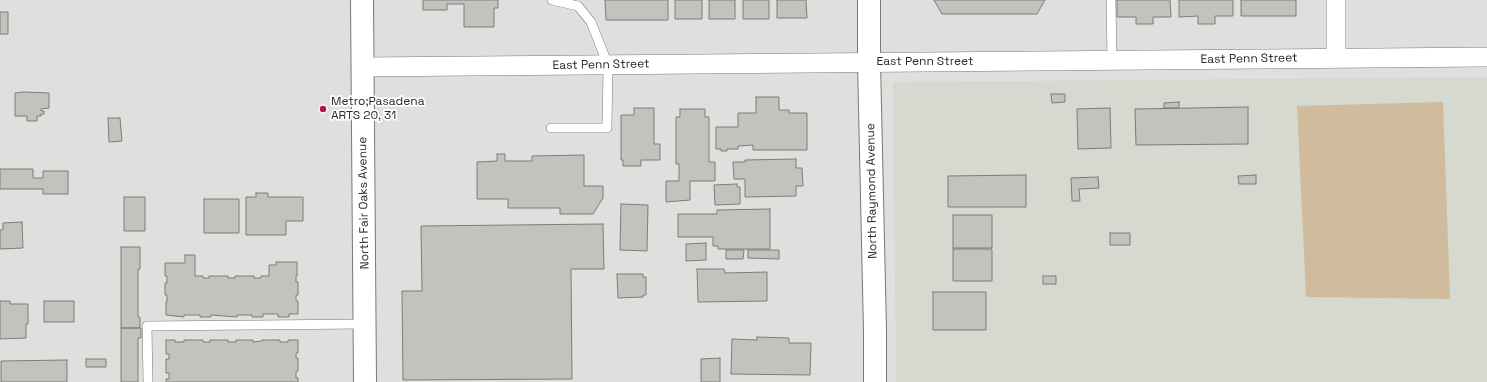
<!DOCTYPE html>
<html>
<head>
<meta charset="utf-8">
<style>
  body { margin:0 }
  canvas { display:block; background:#dfe0de }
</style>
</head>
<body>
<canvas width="1487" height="382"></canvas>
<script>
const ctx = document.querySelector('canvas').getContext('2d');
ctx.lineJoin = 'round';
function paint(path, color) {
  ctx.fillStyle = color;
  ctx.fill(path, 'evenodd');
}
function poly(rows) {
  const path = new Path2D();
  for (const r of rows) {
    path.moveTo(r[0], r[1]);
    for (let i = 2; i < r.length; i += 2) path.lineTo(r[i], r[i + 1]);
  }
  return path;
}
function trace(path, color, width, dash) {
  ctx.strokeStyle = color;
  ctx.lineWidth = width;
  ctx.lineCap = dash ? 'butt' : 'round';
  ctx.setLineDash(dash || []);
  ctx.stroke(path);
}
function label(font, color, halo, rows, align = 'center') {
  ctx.font = font + ' "Space Grotesk",sans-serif';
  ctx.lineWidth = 3.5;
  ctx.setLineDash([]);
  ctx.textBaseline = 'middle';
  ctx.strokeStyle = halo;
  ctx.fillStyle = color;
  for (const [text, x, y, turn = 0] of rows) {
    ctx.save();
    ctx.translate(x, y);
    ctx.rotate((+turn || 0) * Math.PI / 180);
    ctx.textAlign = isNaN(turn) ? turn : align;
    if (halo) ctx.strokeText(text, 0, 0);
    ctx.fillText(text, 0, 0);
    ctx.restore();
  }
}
paint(poly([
  [1487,77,1487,382,896,382,893,82]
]), '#d6d9cf');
paint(poly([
  [1443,102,1450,299,1306,297,1297,106]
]), '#d0bb9c');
const building = poly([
  [423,0,498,0,498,8,494,8,494,27,464,27,464,4,447,4,447,10,423,10,423,0],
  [605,0,668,0,668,20,606,20,605,0],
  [675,0,702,0,702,19,675,19,675,0],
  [709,0,735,0,735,19,709,19,709,0],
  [743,0,769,0,769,19,743,19,743,0],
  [777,0,806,0,807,18,777,18,777,0],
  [934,0,1045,0,1037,14,942,14,934,0],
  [1117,0,1170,0,1171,17,1153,17,1153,24,1136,24,1136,17,1117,17,1117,0],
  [1179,0,1233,0,1233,16,1215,16,1215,24,1198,24,1198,16,1179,17,1179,0],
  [1241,0,1296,0,1296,16,1241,16,1241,0],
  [0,12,8,12,8,34,0,34,0,12],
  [24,92,49,93,49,108,41,109,41,111,44,111,44,114,41,114,41,116,37,116,37,121,27,121,27,116,15,116,15,93,24,92],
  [1051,94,1065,94,1065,102,1052,103,1051,94],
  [756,97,779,97,779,110,789,110,789,113,807,113,807,150,753,150,753,145,738,146,738,149,727,149,727,151,721,151,721,149,716,149,716,127,738,127,738,113,756,113,756,97],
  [1179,102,1179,108,1164,108,1164,103,1179,102],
  [1248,107,1248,144,1136,145,1135,109,1248,107],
  [634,108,654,108,654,144,660,144,660,160,641,160,641,166,623,166,623,160,621,160,621,115,634,115,634,108],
  [1110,108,1111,148,1078,149,1077,109,1110,108],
  [680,109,705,109,705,117,709,117,709,162,715,162,715,181,690,181,690,200,666,202,666,181,679,181,679,164,676,164,676,117,680,117,680,109],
  [108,118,120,118,122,141,109,142,108,118],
  [497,154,505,154,505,161,532,161,532,156,584,155,584,186,603,186,603,198,593,214,560,214,560,208,508,208,508,199,477,199,477,162,497,161,497,154],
  [796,159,796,168,802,168,803,186,796,186,796,196,745,197,745,179,734,179,733,162,745,162,745,160,796,159],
  [0,169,33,169,33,178,43,178,43,171,68,171,68,194,43,194,43,189,0,189,0,169],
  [1026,175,1026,207,948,207,948,176,1026,175],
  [1256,175,1256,184,1239,184,1238,176,1256,175],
  [1098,177,1099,188,1079,189,1080,201,1072,201,1071,178,1098,177],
  [737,184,737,187,740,187,740,204,715,205,714,185,737,184],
  [256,193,268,193,268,197,303,197,303,221,286,221,286,235,246,235,246,197,256,197,256,193],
  [124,197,145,197,145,231,124,231,124,197],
  [204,199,239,199,239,233,204,233,204,199],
  [621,204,648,205,647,251,620,250,621,204],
  [770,209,770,249,718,249,718,246,713,246,713,237,678,237,678,214,717,214,717,210,770,209],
  [953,215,992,215,992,248,953,248,953,215],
  [22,222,23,248,0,249,0,230,3,230,3,223,22,222],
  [603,224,604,269,571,269,572,379,403,380,402,291,422,291,421,226,603,224],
  [1110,233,1130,233,1130,245,1110,245,1110,233],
  [706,243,706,260,686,261,686,244,706,243],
  [121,247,140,247,140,269,138,269,138,317,140,317,140,328,121,328,121,247],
  [953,249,992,249,992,281,953,281,953,249],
  [726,250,744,250,743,259,726,259,726,250],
  [748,250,779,250,779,259,748,258,748,250],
  [185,255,195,255,195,276,203,276,203,278,209,278,209,276,228,276,228,278,235,278,235,276,254,276,254,278,261,278,261,276,269,276,269,265,276,265,276,262,297,262,297,276,296,276,296,282,298,282,298,295,296,295,296,301,298,301,298,314,289,314,289,317,278,317,278,314,263,314,263,317,252,317,252,315,237,315,237,317,211,315,211,317,200,317,200,315,184,315,184,317,166,315,166,302,167,302,167,295,165,295,165,283,167,283,167,276,165,276,165,263,185,263,185,255],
  [697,269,724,269,725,273,767,272,767,301,698,302,697,269],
  [617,274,643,274,643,277,646,277,646,295,643,295,643,297,618,298,617,274],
  [1043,276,1056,276,1056,284,1043,284,1043,276],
  [933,292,986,292,986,330,933,330,933,292],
  [0,301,10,301,10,304,28,304,28,324,26,324,26,338,0,339,0,301],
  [44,301,74,301,74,322,44,322,44,301],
  [121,328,141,328,141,338,138,338,138,382,121,382,121,328],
  [757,337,789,338,789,343,811,343,810,375,731,374,732,339,757,340,757,337],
  [166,340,175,340,175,342,184,342,184,340,203,340,203,342,210,342,210,340,228,340,228,342,236,342,236,340,253,340,253,342,262,341,262,340,280,340,280,342,288,342,288,340,298,340,298,353,296,353,296,358,298,358,298,371,296,372,296,378,298,378,298,382,166,382,166,379,169,379,169,373,166,373,166,359,169,359,169,354,166,354,166,340],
  [720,358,720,382,701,382,701,359,720,358],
  [86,359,106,359,106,367,86,367,86,359],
  [67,360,67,382,1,382,1,361,67,360]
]);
paint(building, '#c3c2bf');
trace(building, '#7c7c79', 1);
const service = poly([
  [1111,0,1112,60],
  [551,128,607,128,608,65,591,22,578,6,552,0],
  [148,382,147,326,365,324]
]);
const minor = poly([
  [1336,58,1336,0],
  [362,67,1487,57]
]);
const tertiary = poly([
  [869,0,869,62,875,331,875,382]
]);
const primary = poly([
  [362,0,365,382]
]);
trace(service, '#787976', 10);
trace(minor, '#787976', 20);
trace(tertiary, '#787976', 24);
trace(primary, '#787976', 24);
trace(service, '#fff', 9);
trace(minor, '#fff', 19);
trace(tertiary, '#fff', 22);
trace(primary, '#fff', 22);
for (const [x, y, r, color] of [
  [323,109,4,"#ac1848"]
]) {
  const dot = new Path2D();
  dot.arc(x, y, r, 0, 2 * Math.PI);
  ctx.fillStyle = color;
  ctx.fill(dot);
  trace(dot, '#fff', 1.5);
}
label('12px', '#292928', '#fff', [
  ["East Penn Street",1249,59,-1],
  ["East Penn Street",925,62],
  ["East Penn Street",601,65,-1],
  ["North Raymond Avenue",872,191,-91],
  ["North Fair Oaks Avenue",364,203,-91]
]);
label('12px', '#292928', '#fff', [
  ["Metro;Pasadena",331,102],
  ["ARTS 20, 31",331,116]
], 'left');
</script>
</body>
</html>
